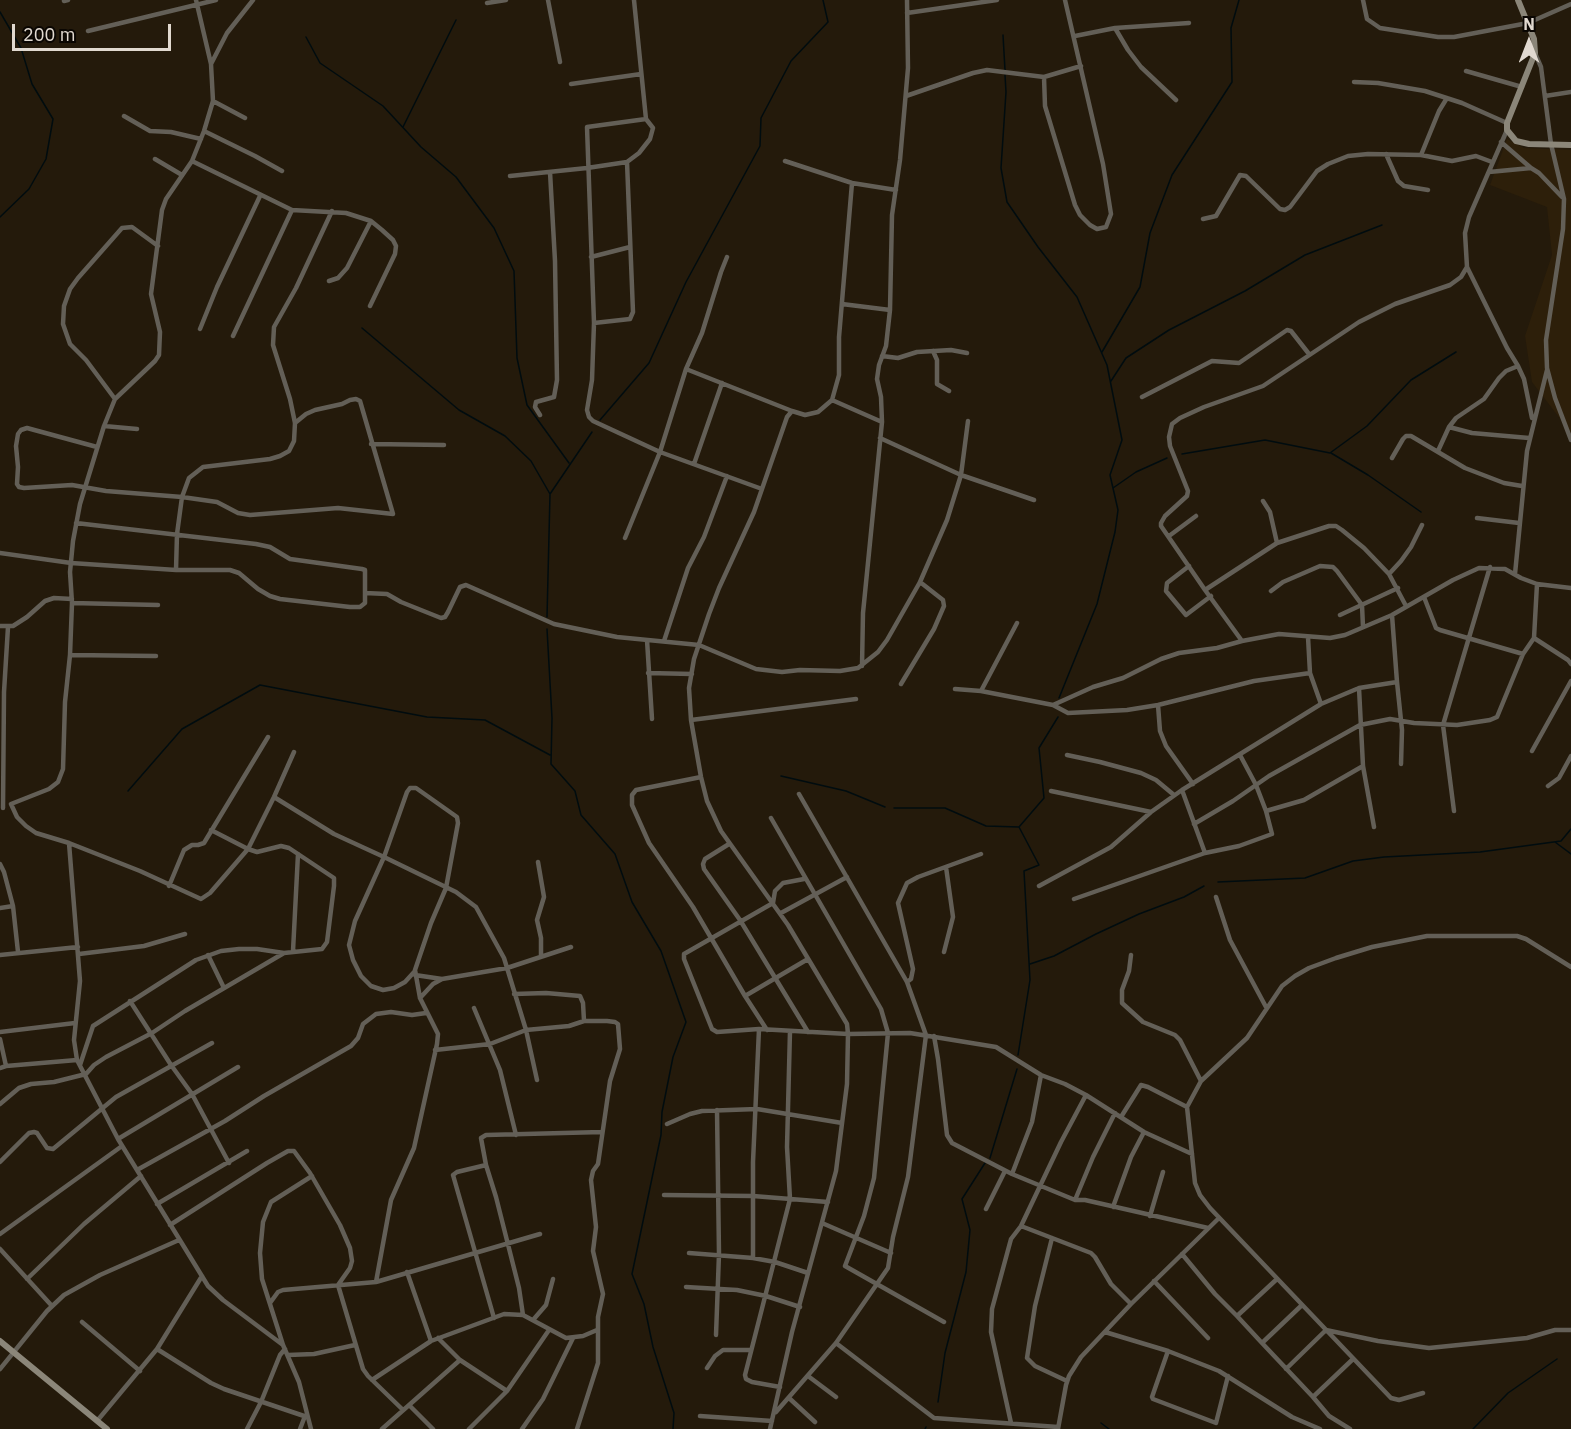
<!DOCTYPE html>
<html>
<head>
<meta charset="utf-8">
<style>
  body { margin:0 }
  #map { position:relative; width:1571px; height:1429px; overflow:hidden; background:#241a0b; font-family:"IBM Plex Sans",sans-serif }
  canvas { display:block }
  .north { position:absolute; left:1499px; top:12px; width:60px; height:60px; -webkit-text-stroke:4px #0a0602; paint-order:stroke; rotate:0deg; font-size:16px; font-weight:700; line-height:24px; text-align:center; color:#e1d9d0 }
  .north::after { content:''; display:block; margin:auto; width:21px; height:27px; background:#e1d9d0; clip-path:polygon(50% 0,100% 100%,50% 72%,0 100%) }
  .scale { position:absolute; left:12px; top:24px; width:159px; height:27px; box-sizing:border-box; border:3px solid #e1d9d0; border-top:0; padding-left:8px; font-size:18px; line-height:21px; white-space:nowrap; color:#e1d9d0; -webkit-text-stroke:4px #0a0602; paint-order:stroke }
</style>
</head>
<body>
<div id="map">
<canvas width="1571" height="1429"></canvas>
<div class="north">N</div>
<div class="scale">200 m</div>
</div>
<script>
const ctx = document.querySelector('canvas').getContext('2d');
ctx.lineJoin = 'round';
function paint(path, color) {
  ctx.fillStyle = color;
  ctx.fill(path, 'evenodd');
}
function poly(rows) {
  const path = new Path2D();
  for (const r of rows) {
    path.moveTo(r[0], r[1]);
    for (let i = 2; i < r.length; i += 2) path.lineTo(r[i], r[i + 1]);
  }
  return path;
}
function trace(path, color, width, dash) {
  ctx.strokeStyle = color;
  ctx.lineWidth = width;
  ctx.lineCap = dash ? 'butt' : 'round';
  ctx.setLineDash(dash || []);
  ctx.stroke(path);
}
paint(poly([
  [1507,139,1524,148,1571,150,1571,433,1532,382,1525,336,1552,255,1547,207,1490,185]
]), '#2d1f0a');
trace(poly([
  [0,12,21,48,32,84,53,119,46,159,29,189,0,217],
  [1003,35,1005,70],
  [306,37,320,63,383,106,421,147,456,177,494,228,514,271,517,358,527,405,569,463],
  [1005,75,1006,92,1001,168,1007,202,1038,247,1077,297,1107,365,1122,440,1110,475,1118,510,1115,532,1097,604,1059,698],
  [403,127,456,20],
  [362,328,459,410,505,436,531,461,550,494],
  [1102,352,1140,287,1150,233,1172,175,1232,82,1231,28,1239,0],
  [1111,381,1126,358,1169,330,1245,291,1305,255,1382,225],
  [600,420,649,363,686,282,760,146,761,118,791,61,828,22,823,0],
  [1331,453,1368,475,1421,512],
  [1182,454,1265,440,1330,453,1367,426,1411,380,1456,352],
  [1113,488,1136,472,1167,458],
  [547,617,550,494,592,432],
  [547,629,552,718,551,764,575,791,581,815,615,854,632,902,661,951,686,1022,673,1057,662,1112,661,1135,632,1274,644,1304,653,1347,674,1413,673,1429],
  [781,776,846,791,885,807],
  [128,791,182,729,260,685,427,717,485,720,550,755],
  [894,808,945,808,986,826,1019,827],
  [1555,842,1571,854],
  [1218,882,1305,878,1353,861,1384,857,1480,852,1561,841,1571,829],
  [1030,964,1054,956,1096,934,1139,914,1184,897,1204,886],
  [1018,1055,1030,980,1024,871,1039,865,1019,827,1044,798,1039,748,1058,717],
  [990,1158,1017,1069],
  [938,1402,945,1353,966,1272,970,1230,962,1199,985,1163],
  [1101,1423,1109,1429],
  [925,1429,926,1427],
  [1473,1429,1508,1393,1557,1359]
]), '#000c0f', 1.5);
trace(poly([
  [196,0,211,64],
  [253,0,227,33,211,64,213,101,204,131,192,161,166,199,162,210,151,294,160,332,159,355,155,361,115,399,104,426,80,504,73,541,70,572,72,603,70,655,65,702,63,769,58,782,49,789,11,804,17,817,26,826,36,833,69,843,80,981,74,1040,77,1060,118,1139,208,1286,223,1300,283,1345,299,1382,311,1429],
  [548,0,560,62],
  [1363,0,1367,19,1380,28,1438,37,1454,37,1528,23,1571,4],
  [64,1,68,0],
  [487,3,506,0],
  [907,13,997,0],
  [1115,28,1128,50,1141,67,1176,100],
  [88,31,216,0],
  [1075,36,1115,28,1189,23],
  [1535,53,1541,67,1551,144,1564,199,1563,229,1546,340,1547,368,1555,398,1571,440],
  [1466,71,1522,87],
  [1044,77,1045,106,1075,205,1080,215,1090,225,1097,229,1106,227,1111,214,1103,164,1065,0],
  [1354,82,1378,83,1425,91,1462,103,1507,123],
  [571,84,641,74],
  [906,96,973,73,987,70,1044,77,1081,66],
  [1545,96,1571,92],
  [213,101,245,118],
  [124,116,150,131,171,132,201,139],
  [646,119,587,127,594,323,592,380,587,410,589,417,593,421,660,452,762,489],
  [204,131,255,156,282,171],
  [1501,142,1531,168,1539,173,1562,197],
  [1386,154,1398,181,1404,186,1428,190],
  [1421,155,1439,111,1447,98],
  [155,159,182,175],
  [192,161,292,210,346,213,371,221,382,230,393,240,396,246,395,254,370,306],
  [785,161,852,183,896,190],
  [1489,172,1531,168],
  [510,176,587,168,627,162,639,153,650,139,653,128,646,119,634,0],
  [1203,219,1216,216,1240,175,1246,176,1280,209,1285,210,1290,207,1317,171,1328,164,1348,156,1368,154,1421,155,1452,161,1476,156,1492,162],
  [591,257,630,247],
  [1467,267,1507,348,1518,366,1524,379,1532,418],
  [329,281,338,278,347,268,371,221],
  [842,304,890,310],
  [594,323,630,319,633,312,627,162],
  [200,329,217,287,260,196],
  [233,336,292,210],
  [933,351,937,360,937,384,949,391],
  [882,356,898,358,917,352,951,350,967,353],
  [686,369,792,411],
  [1142,397,1212,361,1239,363,1287,330,1291,331,1309,354],
  [115,399,86,360,70,344,63,324,64,306,70,289,78,278,122,228,132,227,158,246],
  [832,400,882,422],
  [540,415,535,407,536,402,554,397,557,380,555,261,550,172],
  [104,426,137,429],
  [1449,427,1472,433,1529,438],
  [880,438,961,475,1034,500],
  [371,444,444,445],
  [97,447,27,428,21,430,18,434,16,446,18,467,17,484,19,487,24,488,72,485,106,491,182,497,217,502,238,513,250,515,338,508,393,514,360,401,356,399,350,400,342,404,315,410,306,414,295,423],
  [1438,451,1449,427,1456,418,1484,399,1499,378,1506,371,1518,366],
  [1392,458,1403,439,1406,436,1411,436,1465,468,1504,483,1522,486],
  [694,464,722,383],
  [1263,501,1270,512,1277,543],
  [1477,518,1519,523],
  [1169,536,1196,516],
  [625,538,660,452,686,369,702,333,721,272,727,257],
  [0,553,71,563,176,570,230,570,239,573,258,589,270,596,280,599,350,607,360,607,365,603,365,570,362,569,290,559,270,547,256,544,76,523],
  [1189,566,1167,583,1166,591,1186,615,1211,596],
  [176,570,177,534,182,497,189,478,203,467,270,459,280,456,289,451,294,441,295,423,290,399,273,345,274,327,296,288,332,211],
  [1389,574,1401,561,1411,547,1422,525],
  [1515,574,1527,451,1547,370],
  [1205,590,1161,526,1161,523,1165,516,1187,496,1188,491,1170,446,1169,437,1172,424,1180,418,1204,407,1263,386,1359,322,1395,304,1450,285,1461,277,1467,267,1465,233,1469,217,1507,130],
  [1271,591,1283,582,1320,566,1333,567,1337,571,1362,605,1363,627],
  [365,593,387,594,401,602,441,618,445,617,448,612,460,587,466,585,554,624,617,637,699,645,756,669,782,672,800,670,840,671,858,668,878,652,887,640,920,582,947,520,961,475,968,421],
  [1424,597,1436,628,1440,630,1523,654],
  [72,603,158,605],
  [1340,615,1398,588],
  [0,626,13,626,27,617,45,601,54,598,72,599],
  [1308,637,1310,673,1321,704],
  [1534,638,1568,660,1571,664],
  [647,640,652,719],
  [664,641,688,568,704,537,727,476],
  [1242,641,1205,590,1277,543,1329,526,1336,526,1342,530,1364,548,1389,574,1406,606],
  [70,655,156,656],
  [862,666,863,613,882,422,881,397,877,379,879,365,886,346,890,310,892,215,900,160,908,68,907,0],
  [648,673,692,674],
  [1397,682,1402,730,1401,764],
  [901,684,934,629,944,606,943,600,920,582],
  [1359,688,1363,766,1374,827],
  [955,689,981,691,1053,705,1093,687,1123,678,1161,659,1179,653,1217,648,1242,641,1279,634,1330,638,1345,635,1392,615,1453,580,1479,568,1505,569,1521,578,1537,584,1571,588],
  [981,691,1017,623],
  [1053,705,1068,713,1127,710,1158,705,1254,681,1310,673],
  [1158,705,1160,731,1166,746,1193,784],
  [691,720,856,699],
  [1532,751,1571,681],
  [1067,755,1100,762,1141,773,1156,780,1174,795],
  [1240,755,1256,785,1266,811,1304,800,1363,766],
  [701,777,636,790,632,795,632,805,649,843,693,907,745,996,767,1030],
  [1548,786,1559,778,1571,756],
  [1182,790,1205,853],
  [1051,791,1151,812],
  [274,797,334,834,384,857,407,792,410,788,416,788,457,817,458,823,446,888,431,923,415,970,420,998,438,1034,437,1044,414,1148,391,1200,376,1282],
  [3,808,4,692,8,627],
  [1454,811,1443,725,1490,567],
  [771,818,881,1009,888,1033,874,1178,864,1216,845,1266,944,1322],
  [1194,824,1233,801,1269,776,1360,725,1390,719,1414,723,1457,725,1490,720,1497,717,1523,654,1534,638,1537,584],
  [211,830,248,849,274,797,294,752],
  [69,843,140,871,201,899,210,893,248,849,257,852,281,846,289,848,334,878,334,886,327,942,322,949,284,953,257,949,239,949,221,951,196,960,93,1026,80,1065],
  [729,844,705,859,703,864,704,869,740,920,808,1032],
  [538,862,544,897,537,920,541,938,541,957],
  [0,864,4,872,13,906],
  [804,879,783,883,775,891,773,903,684,954,684,959,712,1029,717,1032,759,1029,848,1034,910,1033,996,1047,1041,1075,1065,1084,1086,1095,1144,1132,1192,1154],
  [169,886,184,850,192,845,198,845,204,843,268,737],
  [1039,886,1111,847,1151,812,1182,790,1321,704,1359,688,1397,682,1392,615],
  [1216,897,1230,940,1266,1007],
  [1074,899,1205,853,1239,846,1272,834,1266,811],
  [0,908,13,906,18,952],
  [781,913,847,877],
  [293,951,298,854],
  [944,952,953,917,946,867],
  [79,954,144,946,185,934],
  [0,955,78,947],
  [208,955,224,988],
  [1131,955,1129,971,1122,990,1122,1003,1143,1022,1175,1035,1180,1040,1201,1081],
  [415,971,405,982,394,988,383,990,371,986,361,976,353,960,349,945,355,921,384,857,456,892,476,907,504,958,526,1030,537,1080],
  [415,975,442,979],
  [907,982,911,979,913,969,898,903,907,883,918,877,981,854],
  [514,994,546,993,580,996,583,1003,584,1021],
  [745,996,808,959],
  [420,998,433,984,442,979,507,968,571,947],
  [130,1001,171,1065,192,1094,229,1163],
  [474,1008,500,1070,516,1135],
  [0,1032,75,1023],
  [934,1036,938,1059,947,1135,952,1143,1012,1174,1075,1200,1085,1200,1208,1228],
  [0,1039,6,1066],
  [435,1050,490,1044,526,1030,569,1026,584,1021,607,1021,615,1022,618,1024,620,1049,610,1081,598,1164,593,1171,591,1180,596,1227,593,1251,603,1294,598,1317,598,1363,577,1429],
  [0,1068,6,1066,77,1060],
  [0,1104,19,1088,31,1084,54,1082,86,1074,94,1065,106,1057,152,1033,185,1011,284,953],
  [1121,1117,1141,1085,1148,1087,1187,1107],
  [667,1124,690,1114,702,1111,757,1109,842,1123],
  [118,1139,238,1067],
  [0,1162,29,1133,34,1132,37,1133,47,1148,53,1149,116,1097,212,1043],
  [486,1165,457,1172,453,1175,494,1318],
  [137,1170,225,1121,264,1096,351,1046,358,1038,363,1024,376,1014,391,1012,412,1015,426,1013],
  [1012,1174,1032,1122,1041,1075],
  [664,1195,753,1196,828,1202],
  [1075,1200,1093,1157,1115,1113],
  [157,1204,247,1151],
  [1113,1207,1131,1157,1144,1132],
  [986,1209,1005,1171],
  [1150,1216,1163,1172],
  [822,1223,891,1253],
  [170,1225,267,1163,288,1151,294,1151,310,1173,340,1225,350,1248,352,1261,350,1268,338,1285,363,1369,368,1376,402,1409],
  [1021,1226,1091,1253,1095,1257,1111,1284,1131,1304],
  [0,1234,122,1146],
  [1052,1238,1035,1306,1027,1358,1035,1366,1067,1381],
  [0,1249,52,1306],
  [689,1253,753,1258,775,1262,808,1273],
  [1182,1254,1215,1294,1237,1316,1277,1279],
  [753,1258,753,1162,759,1029],
  [407,1272,431,1341],
  [27,1279,84,1224,141,1176],
  [1154,1281,1208,1338],
  [686,1287,737,1290,766,1296,800,1307],
  [270,1303,278,1292,283,1290,376,1282,540,1234],
  [1302,1305,1262,1343,1313,1397,1352,1360],
  [523,1315,519,1288,496,1197,486,1165,481,1138,486,1135,602,1132],
  [1237,1316,1262,1343],
  [533,1320,546,1305,553,1279],
  [82,1322,140,1371],
  [1326,1330,1378,1341,1429,1348,1527,1338,1555,1330,1571,1330],
  [1105,1332,1168,1351,1219,1371,1292,1417,1320,1429],
  [716,1335,719,1254,717,1110],
  [438,1338,460,1360,507,1391],
  [836,1343,934,1418,1058,1427],
  [283,1345,262,1279,260,1253,263,1222,271,1202,312,1176],
  [157,1349,211,1383,224,1389,307,1417],
  [1168,1351,1152,1397,1153,1399,1216,1423,1228,1376],
  [288,1355,314,1354,355,1345],
  [707,1368,715,1356,723,1350,750,1350],
  [0,1369,47,1311,64,1295,100,1275,179,1240],
  [1286,1369,1326,1330],
  [808,1376,836,1397],
  [372,1380,431,1341,504,1314,523,1315,566,1338,583,1336,597,1330],
  [780,1387,752,1382,746,1379,745,1375,790,1199,787,1147,790,1031],
  [1423,1393,1399,1400,1391,1398,1210,1208,1200,1195,1195,1183,1187,1107,1201,1081,1247,1038,1282,986,1295,976,1309,968,1336,958,1372,947,1427,936,1517,936,1526,939,1571,967],
  [1313,1397,1329,1416,1350,1429],
  [789,1398,815,1422],
  [409,1405,433,1429],
  [776,1412,836,1343,888,1268,893,1237,908,1177,926,1035,907,982,799,794],
  [700,1416,772,1421],
  [97,1421,157,1349,202,1276],
  [1011,1423,991,1332,992,1309,1011,1239,1021,1226,1061,1142,1086,1095],
  [247,1429,261,1402,280,1355,285,1349],
  [300,1429,305,1416],
  [382,1429,460,1360],
  [469,1429,507,1391,549,1330],
  [522,1429,543,1399,573,1338],
  [770,1429,792,1332,836,1171,847,1084,848,1034,847,1024,788,925,721,831,707,801,701,777,691,720,689,688,694,659,709,614,719,588,754,512,787,417,792,411,805,415,818,412,832,400,839,375,839,337,852,183],
  [1058,1429,1066,1385,1069,1376,1081,1357,1131,1304,1219,1218]
]), '#635f57', 4.5);
trace(poly([
  [1518,0,1534,39,1535,53,1507,123,1507,130,1516,141,1529,144,1571,145],
  [0,1341,107,1429]
]), '#8b8679', 6);
</script>
</body>
</html>
